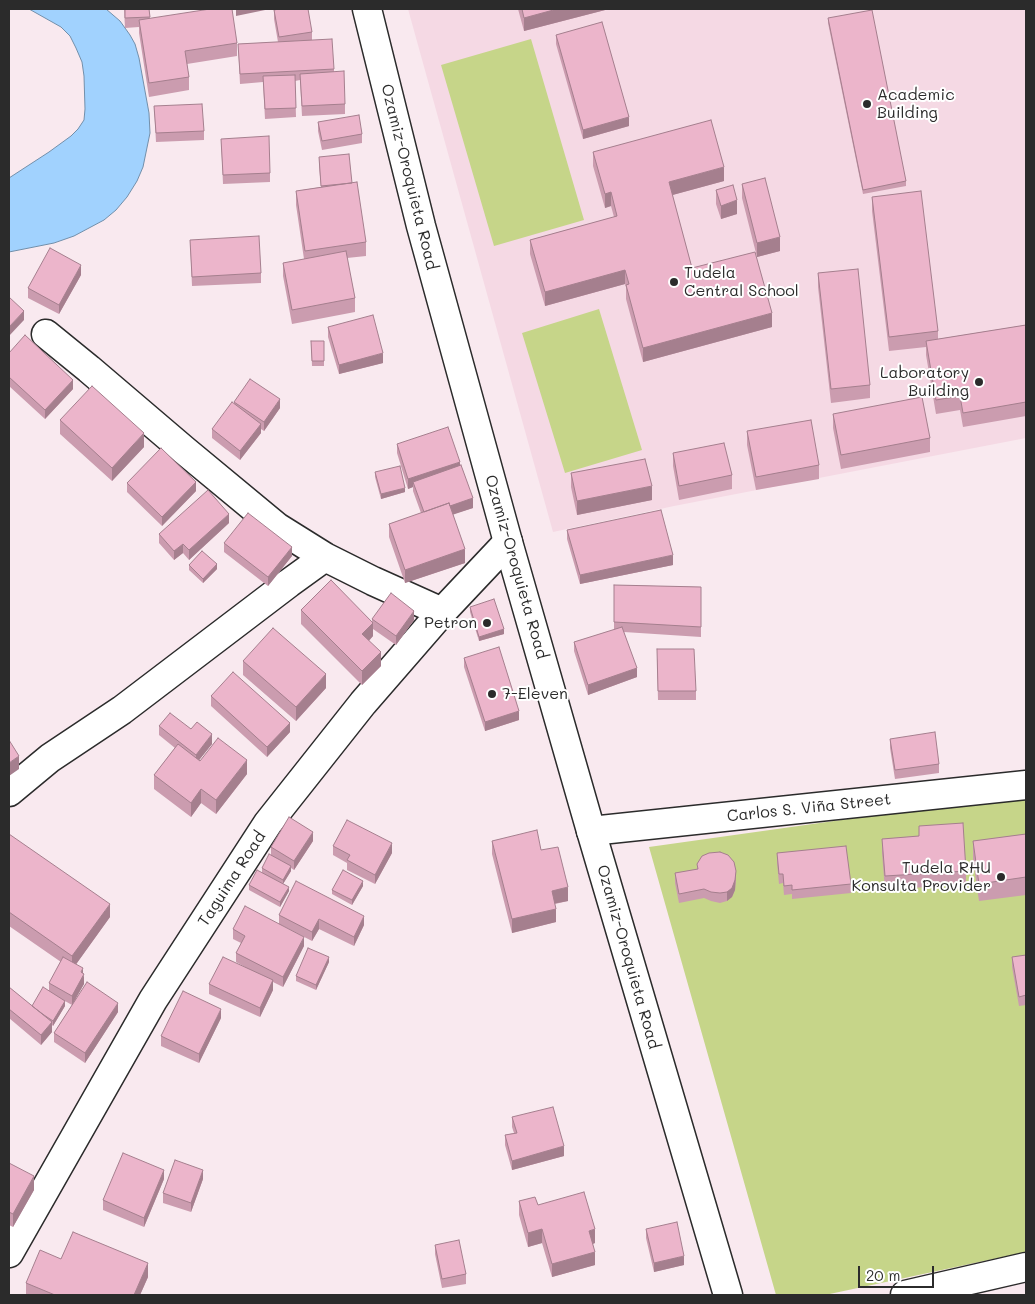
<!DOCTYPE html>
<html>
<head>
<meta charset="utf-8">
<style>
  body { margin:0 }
  #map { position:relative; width:1035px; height:1304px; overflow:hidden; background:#f9e9ef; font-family:Mali,sans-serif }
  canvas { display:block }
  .frame { position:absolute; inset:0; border:10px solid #2b2b2b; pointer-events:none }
  .scale { position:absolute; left:858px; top:1266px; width:76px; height:22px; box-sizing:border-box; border:2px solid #2b2b2b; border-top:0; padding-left:6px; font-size:15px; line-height:18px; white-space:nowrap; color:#2b2b2b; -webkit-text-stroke:4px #fff; paint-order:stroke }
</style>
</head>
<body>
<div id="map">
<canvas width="1035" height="1304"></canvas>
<div class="frame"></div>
<div class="scale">20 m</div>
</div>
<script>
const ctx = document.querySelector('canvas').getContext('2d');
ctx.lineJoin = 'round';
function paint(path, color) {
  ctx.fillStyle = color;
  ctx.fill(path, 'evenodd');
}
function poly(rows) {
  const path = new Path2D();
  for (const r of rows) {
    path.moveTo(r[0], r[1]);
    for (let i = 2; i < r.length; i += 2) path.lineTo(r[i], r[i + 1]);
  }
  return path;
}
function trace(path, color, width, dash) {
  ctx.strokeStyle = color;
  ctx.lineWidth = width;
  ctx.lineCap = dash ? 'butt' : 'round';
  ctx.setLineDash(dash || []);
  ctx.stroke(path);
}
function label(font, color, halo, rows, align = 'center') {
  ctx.font = font + ' Mali,sans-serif';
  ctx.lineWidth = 4;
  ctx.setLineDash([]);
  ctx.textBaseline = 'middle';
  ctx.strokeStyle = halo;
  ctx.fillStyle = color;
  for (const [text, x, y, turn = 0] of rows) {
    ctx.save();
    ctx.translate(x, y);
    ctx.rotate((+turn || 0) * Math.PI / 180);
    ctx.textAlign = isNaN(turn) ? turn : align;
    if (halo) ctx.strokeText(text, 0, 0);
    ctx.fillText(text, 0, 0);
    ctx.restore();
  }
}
paint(poly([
  [408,9,1026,9,1026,438,674,506,553,532]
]), '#f5d9e4');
paint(poly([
  [531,39,584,220,494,246,441,65],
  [599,309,642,450,565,473,522,333],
  [1026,794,1026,1252,825,1295,776,1295,649,847]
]), '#c6d589');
const water = poly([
  [29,9,106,9,120,21,130,35,135,44,139,58,149,113,150,133,143,167,137,181,127,197,116,210,104,220,74,236,54,243,9,252,9,178,49,152,71,136,78,129,84,120,85,109,84,76,82,62,76,48,70,36,61,27,29,9]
]);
paint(water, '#a1d2fe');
trace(water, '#728faa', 1);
const minor = poly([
  [46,334,89,369,184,450,277,527,325,557,373,581,442,612],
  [9,792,50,758,122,710,289,583,325,557],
  [591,831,1026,785],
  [9,1253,153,1000,268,823,363,703,442,612,508,542],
  [905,1295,1026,1267]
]);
const highway = poly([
  [367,9,421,226,508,542,591,831,728,1295]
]);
trace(minor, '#2b2b2b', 31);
trace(highway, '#2b2b2b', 31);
trace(minor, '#fff', 28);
trace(highway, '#fff', 28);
paint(poly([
  [124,9,149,9,150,18,237,43,237,56,187,64,189,77,189,90,149,97,139,33,139,27,125,28],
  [518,9,609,9,524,31],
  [274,10,312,32,312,40,334,69,334,72,345,104,345,114,302,116,300,80,295,81,296,117,265,119,263,82,240,84,238,44,278,42,274,19],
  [828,18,906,181,906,186,863,194,828,23],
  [556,35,629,126,583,139,556,44],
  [154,106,204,131,204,140,156,142],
  [318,122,362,134,362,143,322,150,318,131],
  [221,139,270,173,270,182,223,184],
  [593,152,724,181,672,195,692,268,772,327,643,362,626,299,626,287,625,284,545,306,530,254,530,240,614,217,611,206,605,208,593,166],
  [319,157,352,183,366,242,366,256,347,258,355,298,355,312,292,324,283,276,283,263,304,259,296,205,296,191,321,187,319,166],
  [742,184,780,251,757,257,742,198],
  [716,190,737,214,721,219,716,204],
  [872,197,938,331,938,339,1026,325,1026,416,963,427,960,410,936,414,926,355,926,347,889,351,872,211],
  [190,240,261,273,261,283,192,286],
  [818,273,870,385,870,398,831,403,818,287],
  [81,275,59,314,28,298,28,288],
  [328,327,383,363,339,374,328,337],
  [311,341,324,341,324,366,312,366],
  [9,353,73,389,45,419,9,386],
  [234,402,280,408,264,431,261,429,261,433,240,460,212,438,212,429,234,404],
  [833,414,930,438,930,452,841,469,833,428],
  [60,420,144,447,112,481,60,434],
  [747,431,819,465,819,479,756,490,747,445],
  [397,444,460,466,473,508,453,514,465,563,405,583,389,537,389,524,421,513,413,491,413,487,408,489,397,453],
  [673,453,732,475,732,489,679,500,673,466],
  [375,472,405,492,381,499,375,477],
  [571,473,652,500,577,515,571,487],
  [127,483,196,491,162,526,127,492],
  [229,523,189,560,183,553,174,560,159,543,159,534],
  [567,530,673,565,580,584,567,539],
  [224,543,292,556,268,586,224,552],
  [189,565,217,569,203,583,189,570],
  [614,585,701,587,701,637,624,632,637,677,588,695,574,651,574,642,614,630],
  [470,607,504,634,479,641,470,612],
  [301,610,372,622,372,619,414,620,396,645,373,629,373,636,369,641,381,666,362,685,301,624],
  [464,658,519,720,485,731,464,667],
  [657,659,696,691,696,700,658,700],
  [243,661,326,688,296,721,243,675],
  [211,696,290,732,267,757,211,706],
  [159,726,191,729,212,744,199,760,247,774,216,814,201,803,191,817,154,789,154,775,175,748,159,735],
  [890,739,939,764,939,773,895,779,890,748],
  [919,826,966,871,966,884,885,890,882,853,882,839,919,836],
  [9,834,110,917,76,964,83,974,84,984,76,998,118,1012,85,1063,54,1042,54,1033,72,1005,65,1001,65,1006,53,1026,52,1025,52,1032,41,1045,9,1018,9,987,32,1006,49,991,49,983,61,962,9,926],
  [1026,834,1026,895,979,901,973,859,973,841],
  [313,841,294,870,291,868,291,871,283,884,289,891,280,907,249,890,249,885,262,872,262,868,271,855,271,847],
  [492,841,541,850,568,901,555,904,556,922,512,933,492,854],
  [333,846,392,853,375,884,347,870,347,863,333,855],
  [777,853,851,884,851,893,792,899,792,894,784,895,783,883,779,884,777,862],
  [697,864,736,880,735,890,732,897,727,901,720,903,711,901,704,898,679,903,675,883,675,873,697,869],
  [363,886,352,905,332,894,332,890],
  [279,915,364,925,354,946,319,929,312,941,281,925,304,946,283,987,273,982,273,990,260,1017,209,994,209,984,245,967,236,962,236,953,241,943,233,939,233,929,279,924],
  [1026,955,1026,1005,1019,1006,1012,967,1012,957],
  [329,962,316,990,296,981,296,976],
  [221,1018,199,1063,161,1046,161,1036],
  [512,1117,564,1156,512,1170,505,1145,505,1135,514,1133,512,1127],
  [9,1163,34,1190,13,1227,9,1225],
  [164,1179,144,1227,103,1210,103,1200],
  [203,1179,191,1212,163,1203,163,1193],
  [519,1201,538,1205,595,1243,593,1244,595,1265,552,1277,542,1243,528,1247,519,1215],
  [646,1229,684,1265,654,1272,646,1238],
  [435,1245,466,1274,466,1284,442,1288,435,1254],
  [61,1259,148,1277,140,1295,26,1295,26,1283]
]), '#cb9caf');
paint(poly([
  [236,9,270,9,236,16],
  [557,9,609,9,524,31,524,18],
  [629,117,629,126,583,139,583,130],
  [724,167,724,181,669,196,669,182],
  [611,192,611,206,605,208,605,194],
  [737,200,737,214,721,219,721,206],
  [780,237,780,251,757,257,757,243],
  [81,265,81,275,59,314,59,305],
  [625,270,625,284,545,306,545,292],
  [24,311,24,320,9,336,9,327],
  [772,313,772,327,643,362,643,348],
  [383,353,383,363,339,374,339,365],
  [73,380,73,389,45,419,45,410],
  [280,399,280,408,264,431,264,422],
  [261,424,261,433,240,460,240,451],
  [144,433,144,447,112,481,112,468],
  [460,462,460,471,413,482,413,487,408,489,408,479],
  [196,482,196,491,162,526,162,517],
  [652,486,652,500,577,515,577,501],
  [405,488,405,492,381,499,381,494],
  [473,498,473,508,425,524,425,514],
  [229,514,229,523,189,560,189,550],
  [183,544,183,553,174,560,174,551],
  [292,547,292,556,268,586,268,577],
  [465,549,465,563,405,583,405,570],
  [673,555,673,565,580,584,580,575],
  [217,564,217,569,203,583,203,579],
  [414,611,414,620,396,645,396,636],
  [373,623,373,636,362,648,362,634],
  [504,629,504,634,479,641,479,637],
  [381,652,381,666,362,685,362,671],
  [637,668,637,677,588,695,588,685],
  [326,674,326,688,296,721,296,707],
  [519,711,519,720,485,731,485,722],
  [290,723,290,732,267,757,267,747],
  [212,734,212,744,196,764,196,755],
  [19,756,19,769,9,776,9,763],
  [247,760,247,774,216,814,216,800],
  [201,789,201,803,191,817,191,803],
  [313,832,313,841,294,870,294,861],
  [392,843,392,853,375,884,375,875],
  [291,866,291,871,283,884,283,880],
  [736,871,735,890,732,897,727,901,727,892],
  [363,881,363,886,352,905,352,900],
  [289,887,289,891,280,907,280,902],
  [568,887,568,901,552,904,552,891],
  [110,904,110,917,72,970,72,956],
  [556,909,556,922,512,933,512,919],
  [364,916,364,925,354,946,354,937],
  [319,919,319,929,312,941,312,932],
  [304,937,304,946,283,987,283,977],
  [329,957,329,962,316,990,316,985],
  [83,968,83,977,84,974,84,984,72,1005,72,996],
  [273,980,273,990,260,1017,260,1008],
  [65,1001,65,1006,53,1026,53,1021],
  [118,1003,118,1012,85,1063,85,1053],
  [221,1009,221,1018,199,1063,199,1054],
  [52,1022,52,1032,41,1045,41,1035],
  [564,1146,564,1156,512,1170,512,1161],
  [164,1170,164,1179,144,1227,144,1218],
  [203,1170,203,1179,191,1212,191,1203],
  [34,1176,34,1190,13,1227,13,1214],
  [542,1229,542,1243,528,1247,528,1233],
  [595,1229,595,1243,589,1245,589,1231],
  [595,1252,595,1265,552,1277,552,1264],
  [684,1256,684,1265,654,1272,654,1263],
  [148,1263,148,1277,140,1295,134,1295]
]), '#a57f8e');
const building = poly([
  [125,9,149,9,150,17,125,18,125,9],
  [210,9,232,9,237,43,185,51,189,77,149,83,139,20,210,9],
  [279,9,308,9,312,32,279,37,274,10,279,9],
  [522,9,557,9,524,18,522,9],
  [872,10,906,181,863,190,828,18,872,10],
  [602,22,629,117,583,130,556,35,602,22],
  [332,39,334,69,240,74,238,44,332,39],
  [344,71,345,104,302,106,300,74,344,71],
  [295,75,296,108,265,109,263,76,295,75],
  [202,104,204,131,156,133,154,106,202,104],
  [359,115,362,134,322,141,318,122,359,115],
  [711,120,724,167,669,182,692,268,755,252,772,313,643,348,626,285,629,284,625,270,545,292,530,240,617,216,611,192,605,194,593,152,711,120],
  [269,136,270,173,223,175,221,139,269,136],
  [349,154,352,183,321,186,319,157,349,154],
  [765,178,780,237,757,243,742,184,765,178],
  [357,182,366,242,305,251,296,191,357,182],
  [733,185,737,200,721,206,716,190,733,185],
  [921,191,938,331,889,337,872,197,921,191],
  [259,236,261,273,192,277,190,240,259,236],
  [50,248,81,265,59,305,28,288,50,248],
  [346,251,355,298,292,310,283,263,346,251],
  [858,269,870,385,831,389,818,273,858,269],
  [9,297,24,311,9,327,9,297],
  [373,315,383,353,339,365,328,327,373,315],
  [1026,325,1026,402,963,413,960,396,936,400,926,341,1026,325],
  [25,335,73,380,45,410,9,377,9,353,25,335],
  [311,341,324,341,324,361,312,361,311,341],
  [250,379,280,399,264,422,234,402,250,379],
  [92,386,144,433,112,468,60,420,92,386],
  [922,397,930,438,841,455,833,414,922,397],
  [232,402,261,424,240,451,212,429,232,402],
  [811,420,819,465,756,477,747,431,811,420],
  [448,427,460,462,408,479,397,444,448,427],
  [724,443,732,475,679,486,673,453,724,443],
  [161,448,196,482,162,517,127,483,161,448],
  [645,459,652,486,577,501,571,473,645,459],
  [461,465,473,498,450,506,449,503,424,512,413,482,461,465],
  [400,466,405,488,381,494,375,472,400,466],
  [208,490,229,514,189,550,183,544,174,551,159,534,208,490],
  [449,503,465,549,405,570,389,524,449,503],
  [661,510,673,555,580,575,567,530,661,510],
  [248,513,292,547,268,577,224,543,248,513],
  [202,551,217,564,203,579,189,565,202,551],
  [331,580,373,623,362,634,381,652,362,671,301,610,331,580],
  [614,585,701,587,701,627,614,622,614,585],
  [391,593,414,611,396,636,372,619,391,593],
  [494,599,504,629,479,637,470,607,494,599],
  [622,627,637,668,588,685,574,642,622,627],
  [273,628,326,674,296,707,243,661,273,628],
  [499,647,519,711,485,722,464,658,499,647],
  [657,649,694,649,696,691,658,691,657,649],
  [233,672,290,723,267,747,211,696,233,672],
  [170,713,191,729,197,722,212,734,196,755,159,726,170,713],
  [935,732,939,764,895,770,890,739,935,732],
  [218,738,247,760,216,800,201,789,191,803,154,775,178,744,200,761,218,738],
  [9,740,19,756,9,763,9,740],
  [289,817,313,832,294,861,271,847,289,817],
  [347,820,392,843,375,875,347,860,350,855,333,846,347,820],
  [963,823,966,871,885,876,882,839,919,836,919,826,963,823],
  [537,830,541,850,558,847,568,887,552,891,556,909,512,919,492,841,537,830],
  [9,834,110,904,72,956,9,912,9,834],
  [1026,834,1026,877,979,884,973,841,1026,834],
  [846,846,851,884,792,890,792,885,784,886,783,874,779,874,777,853,846,846],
  [720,852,728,855,734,862,736,871,735,880,732,888,727,892,720,893,711,892,704,889,679,894,675,873,698,869,697,864,702,856,709,853,720,852],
  [269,854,291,866,283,880,262,868,269,854],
  [257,870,289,887,280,902,249,885,257,870],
  [343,870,363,881,352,900,332,890,343,870],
  [296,881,364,916,354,937,319,919,312,932,279,915,296,881],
  [245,906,304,937,283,977,236,953,245,936,233,929,245,906],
  [308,948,329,957,316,985,296,976,308,948],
  [1026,955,1026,995,1019,997,1012,957,1026,955],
  [63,957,83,968,81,972,84,974,72,996,49,983,63,957],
  [223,957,273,980,260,1008,209,984,223,957],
  [87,982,118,1003,85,1053,54,1033,87,982],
  [9,987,52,1022,41,1035,9,1009,9,987],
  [43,987,65,1001,53,1021,44,1015,32,1006,43,987],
  [183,991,221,1009,199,1054,161,1036,183,991],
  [553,1107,564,1146,512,1161,505,1135,517,1133,512,1117,553,1107],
  [123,1153,164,1170,144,1218,103,1200,123,1153],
  [175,1160,203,1170,191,1203,163,1193,175,1160],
  [9,1163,34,1176,13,1214,9,1212,9,1163],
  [584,1192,595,1229,589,1231,595,1252,552,1264,542,1229,528,1233,519,1201,535,1197,538,1205,584,1192],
  [677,1222,684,1256,654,1263,646,1229,677,1222],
  [73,1232,148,1263,134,1295,55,1295,26,1283,40,1250,61,1259,73,1232],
  [459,1240,466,1274,442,1279,435,1245,459,1240]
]);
paint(building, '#ecb5cb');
trace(building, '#a57f8e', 1);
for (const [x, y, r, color] of [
  [867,104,5,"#2b2b2b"],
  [674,282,5,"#2b2b2b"],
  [979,382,5,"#2b2b2b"],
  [487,623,5,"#2b2b2b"],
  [492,694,5,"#2b2b2b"],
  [1001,877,5,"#2b2b2b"]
]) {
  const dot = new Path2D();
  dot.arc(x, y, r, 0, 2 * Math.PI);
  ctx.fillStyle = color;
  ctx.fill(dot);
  trace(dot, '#fff', 2);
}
label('16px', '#2b2b2b', '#fff', [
  ["Academic",877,95],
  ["Building",877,113],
  ["Tudela",684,273],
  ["Central School",684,291],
  ["Laboratory",969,373,"right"],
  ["Building",969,391,"right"],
  ["Petron",477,623,"right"],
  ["7-Eleven",502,694],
  ["Tudela RHU",991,868,"right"],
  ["Konsulta Provider",991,886,"right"]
], 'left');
label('16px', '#2b2b2b', '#fff', [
  ["Ozamiz-Oroquieta Road",409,177,76],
  ["Ozamiz-Oroquieta Road",516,567,74],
  ["Carlos S. Viña Street",809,808,-6],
  ["Taguima Road",232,879,-57],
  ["Ozamiz-Oroquieta Road",628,957,74]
]);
</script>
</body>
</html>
